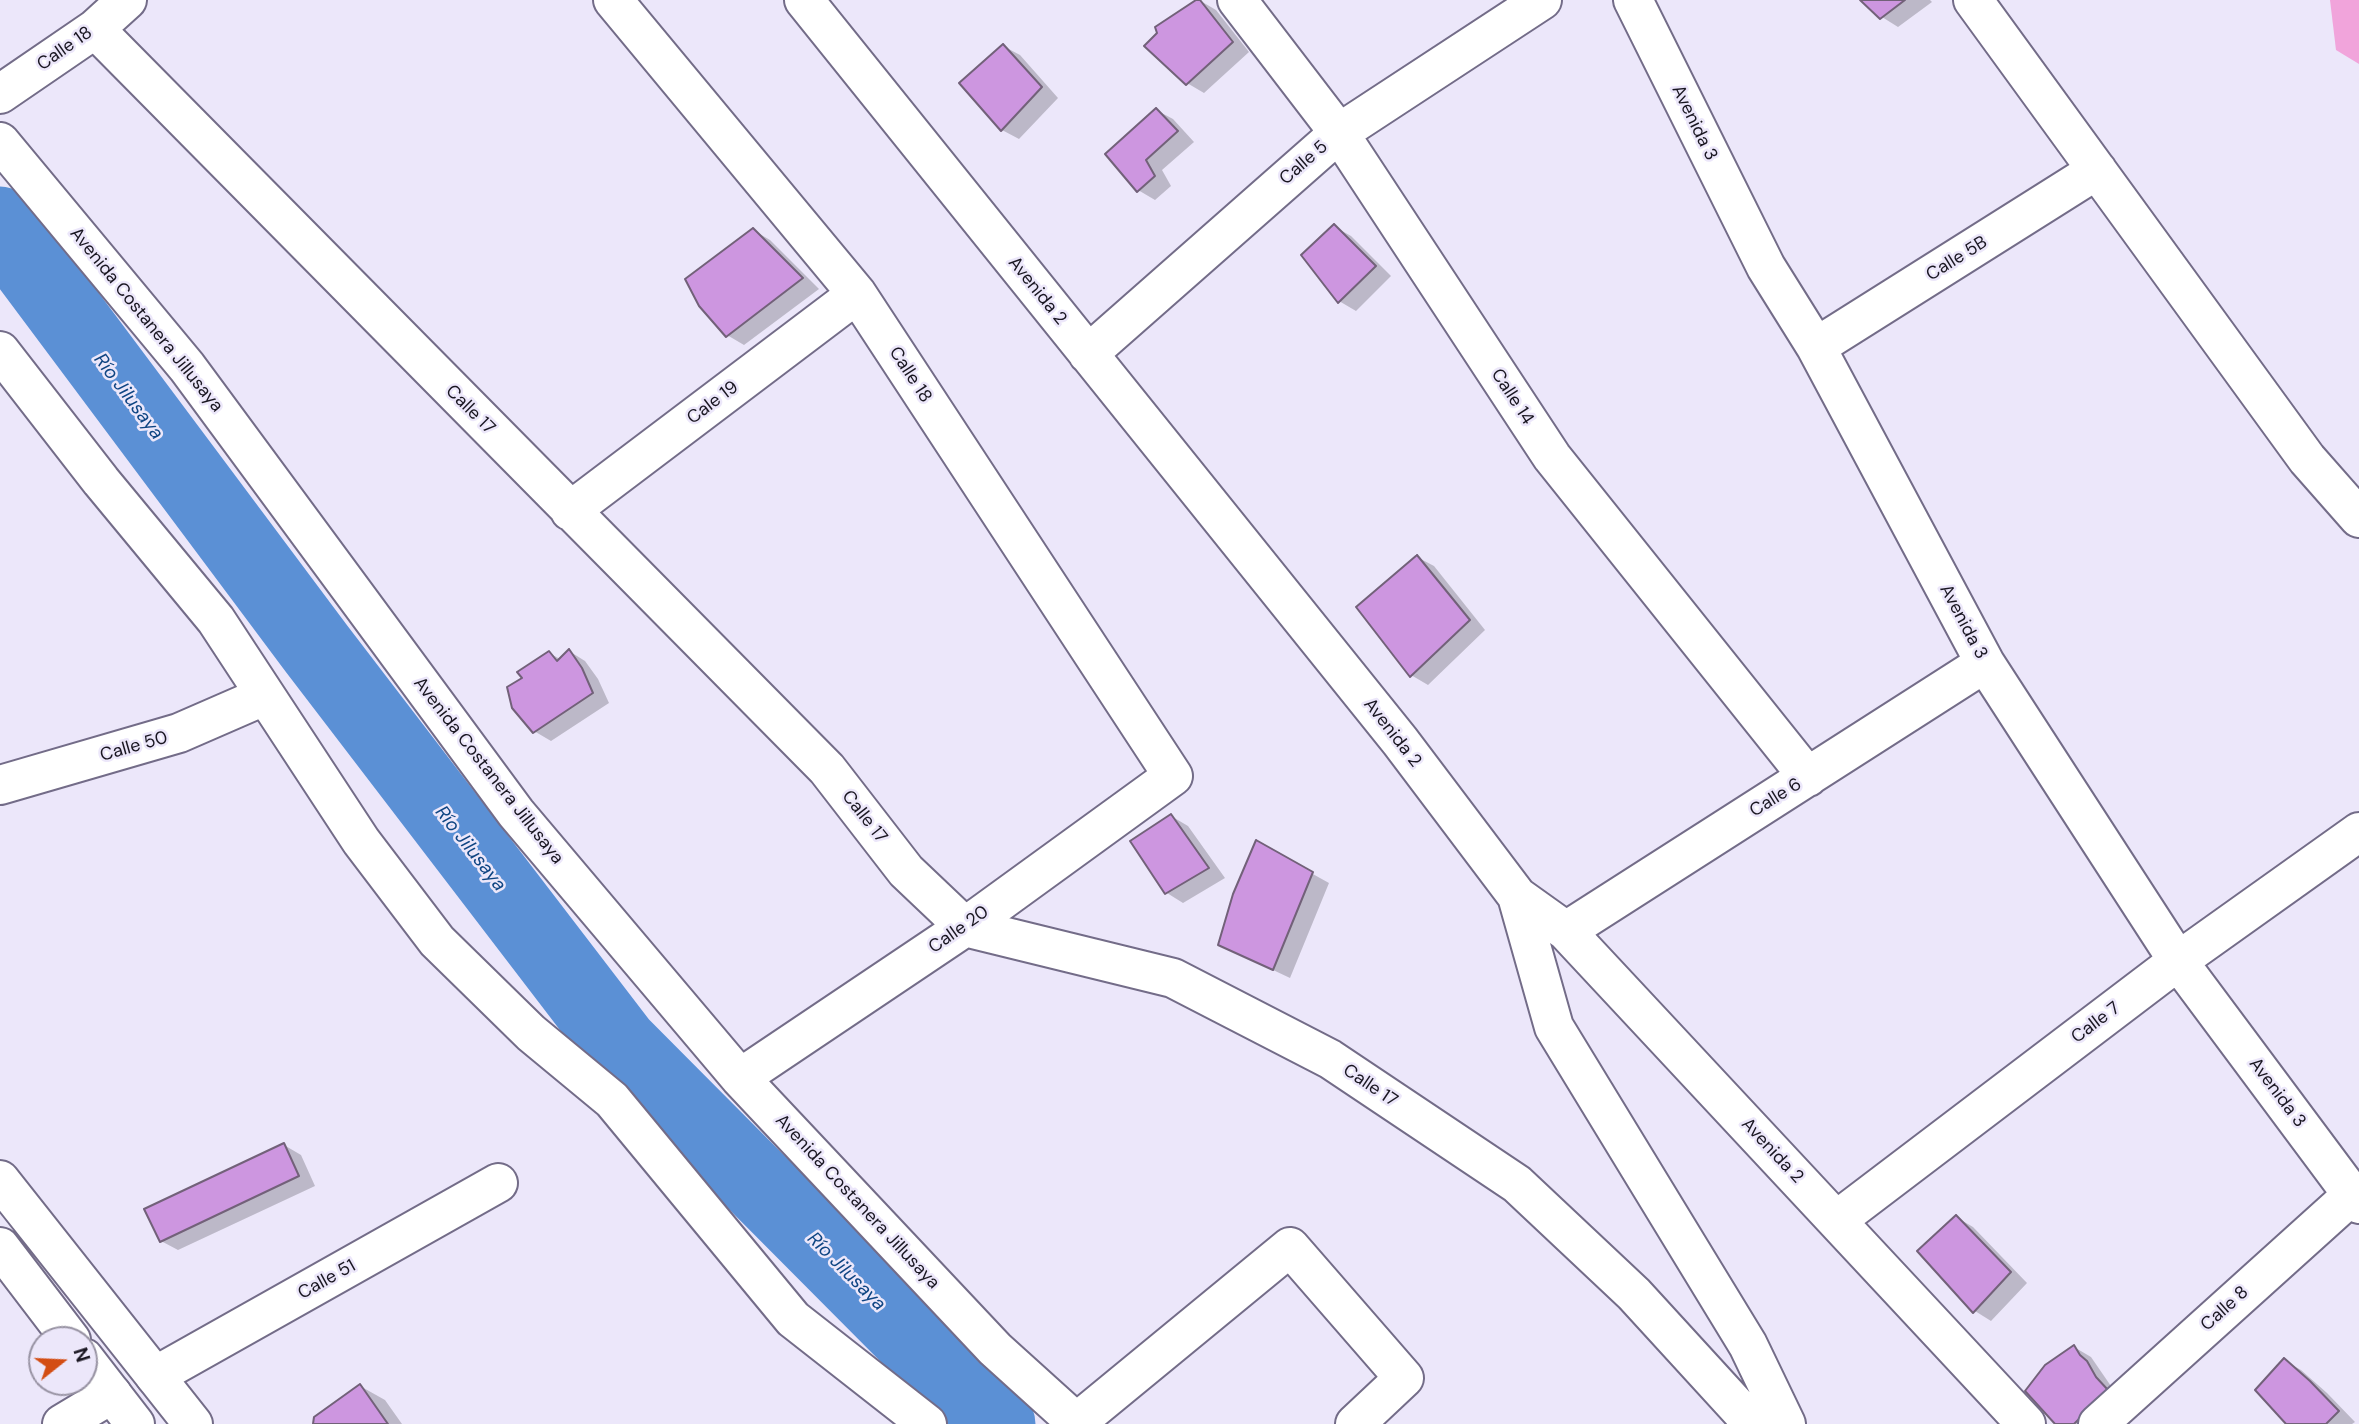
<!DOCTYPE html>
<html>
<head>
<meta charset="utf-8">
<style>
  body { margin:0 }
  #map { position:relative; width:2359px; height:1424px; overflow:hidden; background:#ece7fa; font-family:"DM Sans",sans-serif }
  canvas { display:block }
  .north { position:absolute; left:28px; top:1326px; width:70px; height:70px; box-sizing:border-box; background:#ece7fa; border:2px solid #9893a3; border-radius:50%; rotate:72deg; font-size:19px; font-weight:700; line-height:28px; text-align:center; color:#191621 }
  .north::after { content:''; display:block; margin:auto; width:24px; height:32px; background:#d34d13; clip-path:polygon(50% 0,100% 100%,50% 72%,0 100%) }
</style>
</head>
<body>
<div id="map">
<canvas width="2359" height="1424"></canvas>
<div class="north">N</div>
</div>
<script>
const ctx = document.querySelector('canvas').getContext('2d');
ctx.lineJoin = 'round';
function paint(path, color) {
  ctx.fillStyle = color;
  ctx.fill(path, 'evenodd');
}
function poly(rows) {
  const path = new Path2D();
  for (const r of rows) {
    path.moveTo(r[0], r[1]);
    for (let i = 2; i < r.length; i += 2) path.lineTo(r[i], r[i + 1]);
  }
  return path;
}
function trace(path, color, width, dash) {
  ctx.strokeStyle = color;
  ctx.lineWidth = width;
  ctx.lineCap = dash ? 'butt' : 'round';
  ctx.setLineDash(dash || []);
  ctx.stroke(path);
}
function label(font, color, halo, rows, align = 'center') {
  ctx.font = font + ' "DM Sans",sans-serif';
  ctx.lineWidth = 5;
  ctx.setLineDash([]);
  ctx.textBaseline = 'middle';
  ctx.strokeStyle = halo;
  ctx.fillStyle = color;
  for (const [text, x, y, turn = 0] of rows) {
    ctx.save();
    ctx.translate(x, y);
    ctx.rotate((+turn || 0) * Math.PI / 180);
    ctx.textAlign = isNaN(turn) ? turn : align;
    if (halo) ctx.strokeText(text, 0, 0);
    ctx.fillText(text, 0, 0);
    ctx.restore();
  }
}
paint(poly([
  [2330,0,2359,0,2359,64,2336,50]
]), '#f1a4db');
paint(poly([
  [1199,0,1216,10,1249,52,1204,93,1187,83],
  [1862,0,1930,0,1932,2,1898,27,1882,17],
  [1003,46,1020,55,1058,98,1019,139,1002,130,961,83],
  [1156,110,1173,119,1194,142,1162,170,1171,186,1155,200,1138,190],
  [1335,227,1351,236,1391,276,1356,311,1339,301],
  [753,230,770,240,819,289,744,345,727,335],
  [1417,557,1434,566,1485,630,1428,685,1411,675],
  [569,651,585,661,598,679,609,703,551,741,534,731,525,679,549,653,560,659],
  [1171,816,1188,826,1225,878,1183,903,1167,893],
  [1257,843,1329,883,1290,978,1237,953],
  [284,1145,301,1155,315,1186,178,1250,161,1241],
  [1956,1217,1973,1227,2027,1283,1991,1321,1975,1311],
  [2074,1347,2091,1357,2113,1389,2100,1424,2057,1424],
  [2285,1361,2301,1370,2327,1393,2355,1422,2352,1424,2288,1424],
  [360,1386,385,1400,402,1424,315,1424]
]), '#0003');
trace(poly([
  [0,225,316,648,620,1045,997,1424]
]), '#5b90d5', 77);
const building = poly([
  [1196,0,1200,0,1233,42,1186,85,1144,46,1157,33,1155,27,1196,0],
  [1860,0,1905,0,1880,19,1860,0],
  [1003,44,1042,87,1001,131,959,83,1003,44],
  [1156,108,1178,131,1146,160,1155,176,1137,192,1105,154,1156,108],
  [1334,224,1376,266,1338,303,1301,255,1334,224],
  [753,228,803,278,726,337,699,306,685,279,753,228],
  [1417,555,1470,620,1410,677,1356,607,1417,555],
  [569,649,582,668,593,693,533,733,512,708,507,687,522,678,517,672,549,651,557,661,569,649],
  [1171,814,1209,868,1165,894,1130,841,1171,814],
  [1256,840,1313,872,1273,970,1218,945,1233,894,1256,840],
  [284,1143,299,1176,160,1242,144,1209,284,1143],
  [1956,1215,2011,1272,1973,1313,1917,1251,1956,1215],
  [2074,1345,2080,1355,2087,1361,2096,1377,2108,1390,2074,1424,2055,1424,2025,1391,2045,1365,2074,1345],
  [2284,1358,2310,1381,2339,1411,2326,1424,2286,1424,2255,1390,2284,1358],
  [360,1384,388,1424,313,1424,314,1417,360,1384]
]);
paint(building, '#cd96e0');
trace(building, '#726179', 2);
const minor = poly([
  [613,0,857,294,1173,776,965,927,740,1078],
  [804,0,1400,741,1517,896,1566,931,2026,1424],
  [1237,0,1339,133,1552,457,1808,777],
  [1633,0,1766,267,1816,347,1985,663,2178,961,2359,1204],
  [1973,0,2307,459,2359,518],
  [95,29,827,769,906,871,965,927,1173,978,1330,1059,1517,1184,1634,1294,1753,1424],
  [0,94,95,29,127,0],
  [0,142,187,367,516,813,740,1078,995,1349,1078,1424],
  [1816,347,2097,170],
  [0,351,101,481,216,620,361,841,437,941,531,1033,612,1100,793,1319,927,1424],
  [1088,354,1339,133,1542,0],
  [570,511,857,294],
  [0,785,179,733,264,696],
  [1517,896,1554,1027,1748,1345,1786,1424],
  [1566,931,1985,663],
  [1837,1220,2178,961,2359,832],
  [155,1376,498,1183],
  [1076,1423,1290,1247,1404,1378,1355,1424],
  [62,1424,112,1394],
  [2098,1424,2352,1195]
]);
const major = poly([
  [0,1180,193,1424],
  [0,1247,71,1340],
  [84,1358,135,1424]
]);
trace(minor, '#736c88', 42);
trace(major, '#736c88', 42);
trace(minor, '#fff', 38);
trace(major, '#fff', 38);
label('18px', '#191621', '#ece7fa', [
  ["Calle 18",65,49,-35],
  ["Avenida 3",1694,123,64],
  ["Calle 5",1304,163,-41],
  ["Calle 5B",1957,259,-32],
  ["Avenida 2",1037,291,51],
  ["Avenida Costanera Jillusaya",146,320,51],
  ["Calle 18",910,375,57],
  ["Calle 14",1512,397,57],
  ["Cale 19",713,403,-37],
  ["Calle 17",470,410,45],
  ["Avenida 3",1963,622,62],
  ["Avenida 2",1392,733,52],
  ["Calle 50",134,747,-16],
  ["Avenida Costanera Jillusaya",488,771,52],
  ["Calle 6",1776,798,-32],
  ["Calle 17",864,817,52],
  ["Calle 20",959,930,-35],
  ["Calle 7",2096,1023,-37],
  ["Calle 17",1370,1086,34],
  ["Avenida 3",2277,1093,53],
  ["Avenida 2",1772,1151,47],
  ["Avenida Costanera Jillusaya",857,1202,47],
  ["Calle 51",327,1280,-29],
  ["Calle 8",2225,1309,-42]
]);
label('italic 19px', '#0f4583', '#ece7fa', [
  ["Río Jilusaya",128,397,53],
  ["Río Jilusaya",470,849,52],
  ["Río Jilusaya",846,1272,45]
]);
</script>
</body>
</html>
